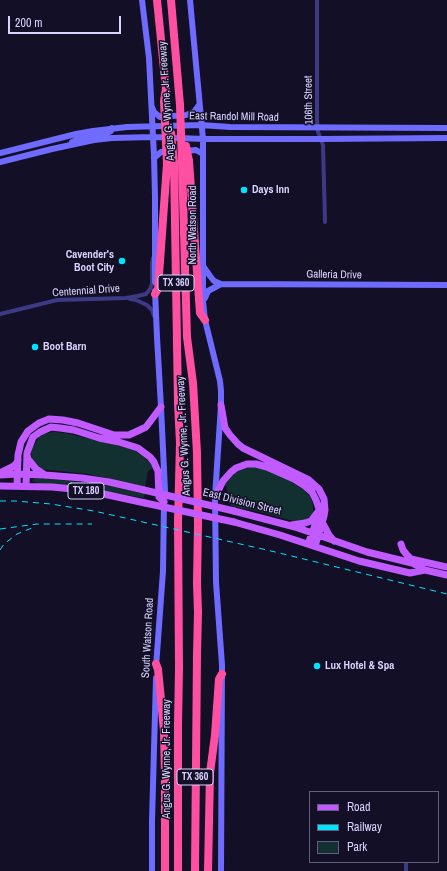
<!DOCTYPE html>
<html>
<head>
<meta charset="utf-8">
<style>
  body { margin:0 }
  #map { position:relative; width:447px; height:871px; overflow:hidden; background:#130f26; font-family:"Archivo Narrow",sans-serif }
  canvas { display:block }
  .legend { position:absolute; left:309px; top:791px; width:130px; height:72px; box-sizing:border-box; background:#130f26; border:1px solid #625e7d; margin:0; padding:5px 7px; list-style:none; font-size:12px; color:#d9d4ff }
  .legend li { display:flex; align-items:center; gap:8px; height:20px }
  .legend b { width:20px; border:1px solid #625e7d }
  .scale { position:absolute; left:8px; top:16px; width:113px; height:18px; box-sizing:border-box; border:2px solid #d9d4ff; border-top:0; padding-left:5px; font-size:12px; line-height:14px; white-space:nowrap; color:#d9d4ff; -webkit-text-stroke:3px #130f26; paint-order:stroke }
</style>
</head>
<body>
<div id="map">
<canvas width="447" height="871"></canvas>
<ul class="legend">
<li><b style="height:5px;background:#c25bff"></b>Road</li>
<li><b style="height:5px;background:#00e5ff"></b>Railway</li>
<li><b style="height:11px;background:#12302f"></b>Park</li>
</ul>
<div class="scale">200 m</div>
</div>
<script>
const ctx = document.querySelector('canvas').getContext('2d');
ctx.lineJoin = 'round';
function paint(path, color) {
  ctx.fillStyle = color;
  ctx.fill(path, 'evenodd');
}
function poly(rows) {
  const path = new Path2D();
  for (const r of rows) {
    path.moveTo(r[0], r[1]);
    for (let i = 2; i < r.length; i += 2) path.lineTo(r[i], r[i + 1]);
  }
  return path;
}
function trace(path, color, width, dash) {
  ctx.strokeStyle = color;
  ctx.lineWidth = width;
  ctx.lineCap = dash ? 'butt' : 'round';
  ctx.setLineDash(dash || []);
  ctx.stroke(path);
}
function label(font, color, halo, rows, align = 'center') {
  ctx.font = font + ' "Archivo Narrow",sans-serif';
  ctx.lineWidth = 3;
  ctx.setLineDash([]);
  ctx.textBaseline = 'middle';
  ctx.strokeStyle = halo;
  ctx.fillStyle = color;
  for (const [text, x, y, turn = 0] of rows) {
    ctx.save();
    ctx.translate(x, y);
    ctx.rotate((+turn || 0) * Math.PI / 180);
    ctx.textAlign = isNaN(turn) ? turn : align;
    if (halo) ctx.strokeText(text, 0, 0);
    ctx.fillText(text, 0, 0);
    ctx.restore();
  }
}
paint(poly([
  [54,432,65,433,103,442,134,450,143,456,151,464,153,468,148,471,145,487,88,474,40,469,32,461,31,453,33,447,39,437,43,434],
  [249,466,261,467,283,477,304,490,309,495,312,501,313,506,313,513,311,517,309,517,307,519,305,519,305,520,297,522,256,511,231,506,226,486,224,485,237,471],
  [39,478,73,481,113,487,145,494,144,498,82,487,38,483,32,481,33,479]
]), '#12302f');
trace(poly([
  [317,0,317,120,318,132,323,145,325,222],
  [130,299,136,300,147,305,152,310,154,316],
  [0,314,57,300,126,298,138,296,146,294,150,289,152,284,152,263,153,258],
  [406,871,406,862]
]), '#3d3a85', 4);
trace(poly([
  [142,0,149,58,154,156,155,197,155,282],
  [190,0,203,139,203,301,205,320,220,381,221,391,221,405,215,497,216,582,222,665,221,871],
  [152,107,154,112,160,117,186,115,194,112,199,105],
  [72,142,84,137,107,133,111,131,112,128],
  [184,151,196,150,203,154],
  [0,153,76,134,93,131,127,127,201,125,230,127,447,128],
  [154,158,161,152,171,151],
  [0,162,52,149,94,140,112,138,153,137,204,139,321,139,447,138],
  [203,266,210,276,214,281,221,284],
  [155,291,157,337,161,407,165,491,164,502,163,571,156,667],
  [205,298,208,291,221,284,447,285],
  [152,871,152,821,156,678]
]), '#6f6bff', 6);
trace(poly([
  [221,405,225,428,230,435,238,444,243,448,309,480,319,489,324,499,325,510,324,516,315,546],
  [27,455,28,459,36,469,45,475],
  [0,473,12,467,16,464,18,460],
  [0,475,17,474,45,475,82,478,109,482,144,490],
  [0,486,52,487,73,489,99,493,145,503],
  [17,486,18,455,21,442,28,431,39,423,49,419,63,420,78,423,114,435,129,435,146,427,161,407],
  [26,486,27,453,33,437,40,432,51,427,60,428,74,430,99,438,119,442,138,448,150,457,154,462,156,467,158,471,159,497,164,502],
  [215,497,223,481,231,472,236,468,247,464,256,464,267,467,294,479,305,486,312,492,316,500,319,509,317,520,308,544],
  [234,511,295,527,367,552,412,563,425,570,447,575],
  [234,522,280,535,359,561,410,573,425,570],
  [322,522,329,535,334,541],
  [292,525,305,523,311,521,317,513],
  [401,544,403,550,407,555,411,559,447,567]
]), '#c25bff', 7);
trace(poly([
  [157,0,166,89],
  [171,0,180,105],
  [189,161,200,313,205,320],
  [182,162,187,337,193,383,197,453,198,524,197,583,198,612,197,655,195,871],
  [174,163,178,403,180,443,178,522,179,668,178,726,178,871],
  [155,294,158,289,167,164],
  [156,664,158,669,164,731,165,776,165,871],
  [208,871,210,773,215,735,219,679,222,674]
]), '#ff4fa3', 8);
trace(poly([
  [0,501,16,501,51,504,94,511,267,550,447,594],
  [0,529,37,524,92,524],
  [0,550,4,544,17,534,32,528]
]), '#00e5ff', 1, [6, 5]);
trace(poly([
  [144,490,234,511],
  [145,503,234,522]
]), '#c25bff', 7);
trace(poly([
  [166,89,164,101,167,164],
  [180,105,182,162],
  [171,133,174,163],
  [186,146,189,161]
]), '#ff4fa3', 8);
for (const [x, y, r, color] of [
  [244,190,4,"#00e5ff"],
  [122,261,4,"#00e5ff"],
  [35,347,4,"#00e5ff"],
  [317,666,4,"#00e5ff"]
]) {
  const dot = new Path2D();
  dot.arc(x, y, r, 0, 2 * Math.PI);
  ctx.fillStyle = color;
  ctx.fill(dot);
  trace(dot, '#130f26', 1.5);
}
for (const [x, y, w] of [
  [176,283,36],
  [86,491,36],
  [195,777,36]
]) {
  const box = new Path2D();
  box.roundRect(x - w / 2, y - 8, w, 16, 3);
  ctx.fillStyle = '#130f26';
  ctx.fill(box);
  trace(box, '#d9d4ff', 1);
}
label('bold 10px', '#d9d4ff', null, [
  ["TX 360",176,283],
  ["TX 180",86,491],
  ["TX 360",195,777]
]);
label('11px', '#d9d4ff', '#130f26', [
  ["106th Street",309,100,-91],
  ["Angus G. Wynne, Jr. Freeway",167,101,-94],
  ["East Randol Mill Road",234,117,1],
  ["North Watson Road",193,225,-90],
  ["Galleria Drive",334,275,1],
  ["Centennial Drive",86,291,-4],
  ["Angus G. Wynne, Jr. Freeway",184,436,-93],
  ["East Division Street",242,502,14],
  ["South Watson Road",148,638,-87],
  ["Angus G. Wynne, Jr. Freeway",167,759,-90]
]);
label('bold 11px', '#d9d4ff', '#130f26', [
  ["Days Inn",252,190],
  ["Cavender's",114,255,"right"],
  ["Boot City",114,268,"right"],
  ["Boot Barn",43,347],
  ["Lux Hotel & Spa",325,666]
], 'left');
</script>
</body>
</html>
